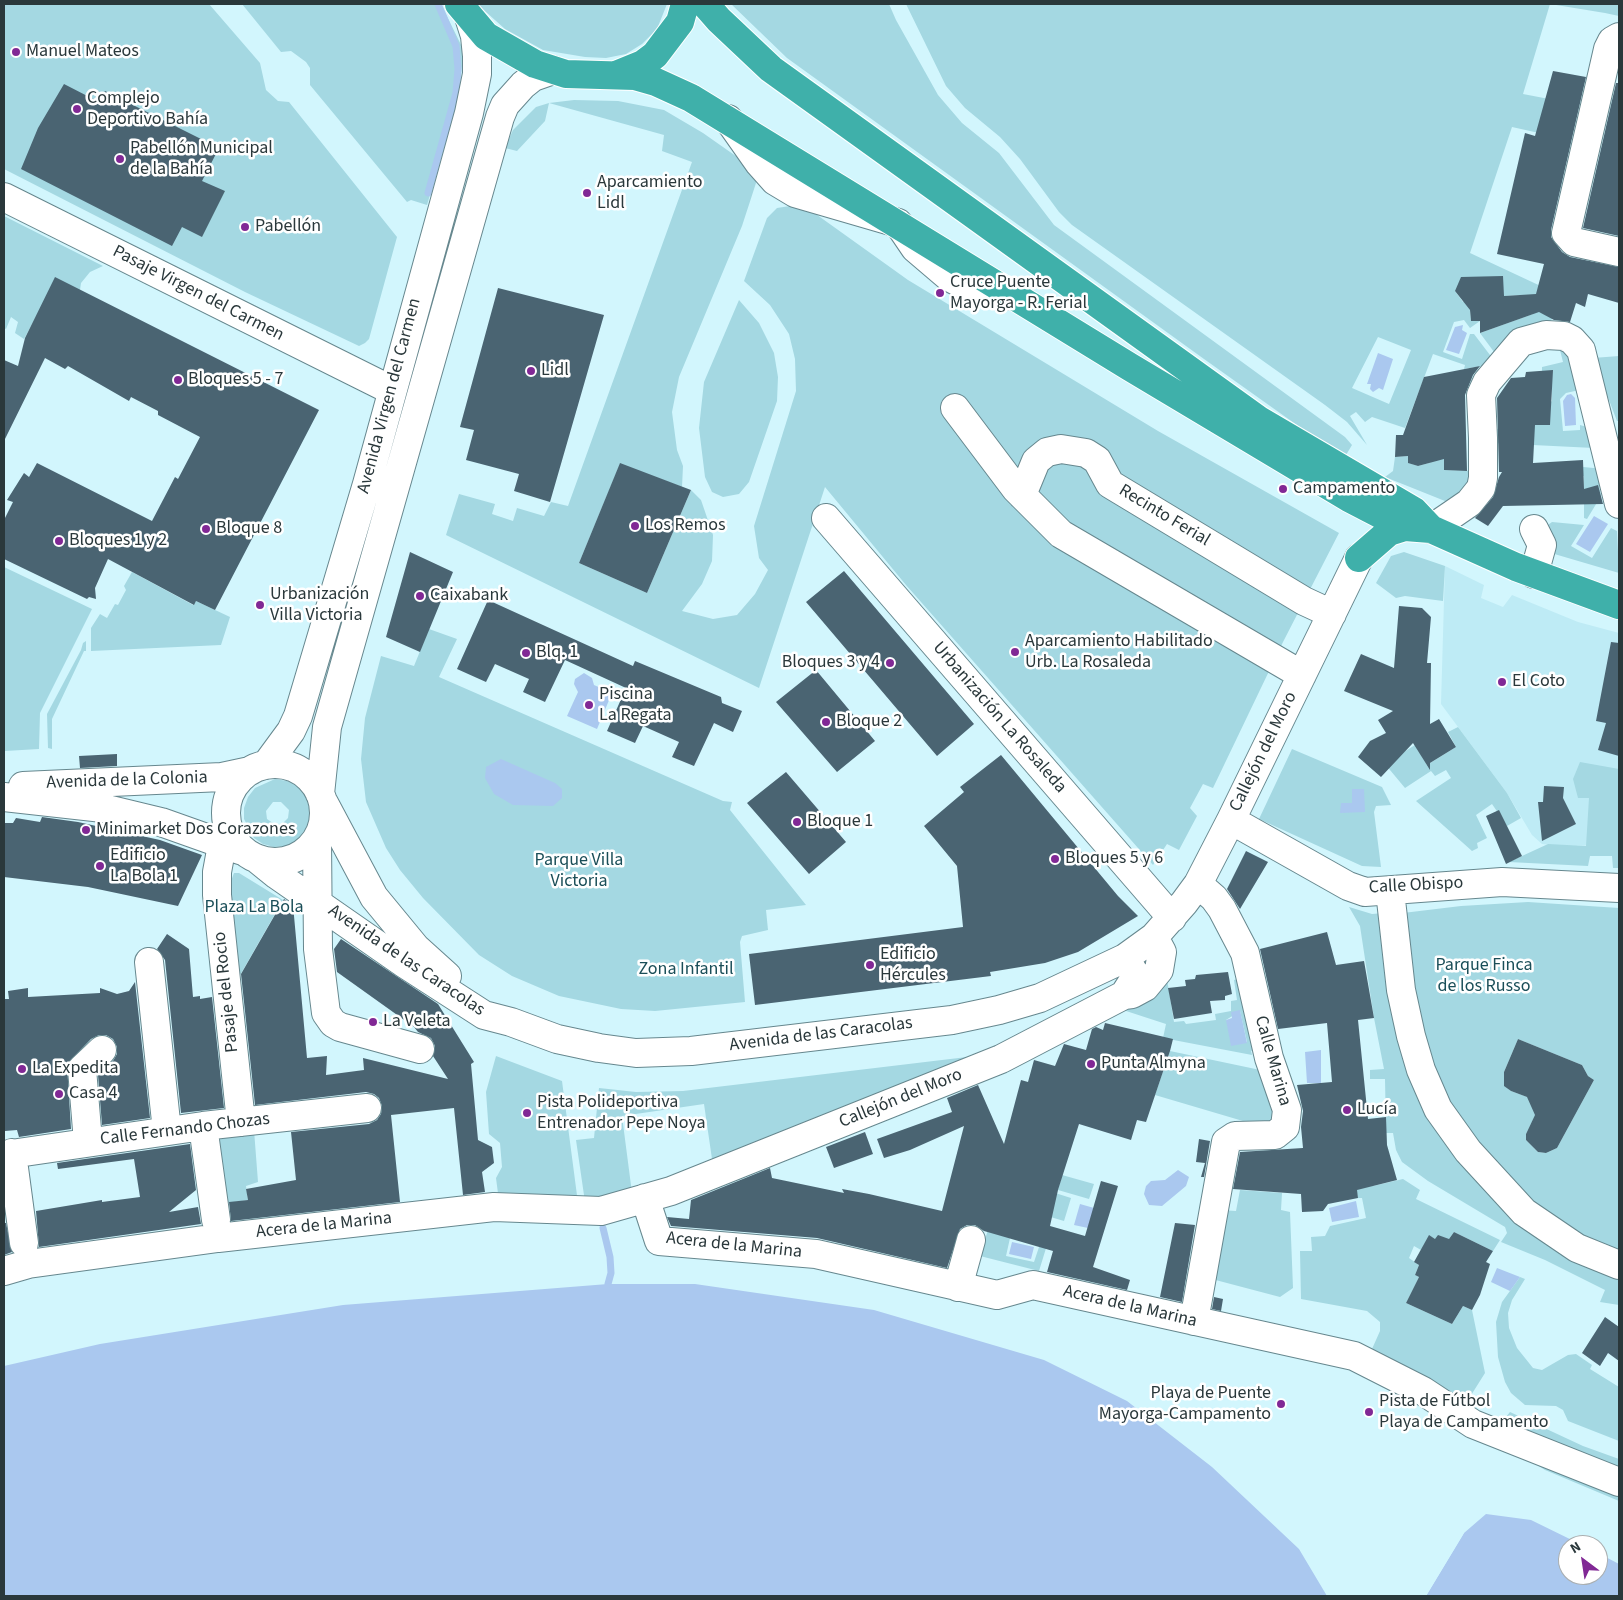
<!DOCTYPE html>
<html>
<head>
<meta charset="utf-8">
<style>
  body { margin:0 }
  #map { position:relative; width:1623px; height:1600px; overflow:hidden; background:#d2f6fd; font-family:"Source Sans 3",sans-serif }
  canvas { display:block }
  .frame { position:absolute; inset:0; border:5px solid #2a383b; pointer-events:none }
  .north { position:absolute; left:1558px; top:1535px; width:50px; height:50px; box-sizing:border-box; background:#fff; border:1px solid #aaafb1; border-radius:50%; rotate:329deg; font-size:14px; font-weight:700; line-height:20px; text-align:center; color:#2a383b }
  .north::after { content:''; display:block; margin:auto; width:18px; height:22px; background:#812895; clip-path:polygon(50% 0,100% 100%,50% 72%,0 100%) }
</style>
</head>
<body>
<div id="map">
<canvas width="1623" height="1600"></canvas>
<div class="frame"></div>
<div class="north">N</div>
</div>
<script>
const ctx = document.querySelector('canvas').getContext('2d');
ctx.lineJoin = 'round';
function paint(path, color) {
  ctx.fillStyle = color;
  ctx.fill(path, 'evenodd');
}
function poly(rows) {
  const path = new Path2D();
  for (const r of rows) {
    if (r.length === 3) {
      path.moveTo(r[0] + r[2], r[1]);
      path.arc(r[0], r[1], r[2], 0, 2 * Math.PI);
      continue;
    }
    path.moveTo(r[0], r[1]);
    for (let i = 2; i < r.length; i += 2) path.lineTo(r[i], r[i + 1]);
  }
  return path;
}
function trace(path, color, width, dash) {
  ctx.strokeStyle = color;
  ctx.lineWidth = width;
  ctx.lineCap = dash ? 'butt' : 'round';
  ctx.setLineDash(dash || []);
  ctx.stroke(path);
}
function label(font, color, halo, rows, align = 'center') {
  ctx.font = font + ' "Source Sans 3",sans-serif';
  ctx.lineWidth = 5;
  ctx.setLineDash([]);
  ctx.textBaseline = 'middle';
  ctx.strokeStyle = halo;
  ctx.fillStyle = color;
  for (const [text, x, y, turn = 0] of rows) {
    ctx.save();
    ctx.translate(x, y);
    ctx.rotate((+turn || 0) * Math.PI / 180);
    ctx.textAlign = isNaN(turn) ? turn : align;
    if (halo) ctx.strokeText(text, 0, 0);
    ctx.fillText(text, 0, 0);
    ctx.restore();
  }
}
paint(poly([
  [1445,566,1484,585,1481,598,1503,607,1512,595,1578,622,1619,633,1619,845,1560,846,1542,844,1532,835,1507,793,1441,704]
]), '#beebf5');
paint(poly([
  [4,4,209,4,260,63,266,90,278,101,289,102,397,237,369,339,365,343,359,346,245,292,4,169],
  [242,4,441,4,464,51,458,98,427,205,411,200,407,202,310,85,310,68,306,62,291,51,281,52],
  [477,4,667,4,657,29,642,44,626,54,606,58,585,57,543,50,505,29],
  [731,4,889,4,896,20,938,95,962,123,999,153,1054,225,1345,437,1352,445,1346,455,1339,455,1204,359,787,58],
  [906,4,1550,4,1523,94,1549,99,1539,133,1512,127,1470,253,1562,296,1551,321,1533,326,1497,356,1480,333,1533,314,1533,303,1521,295,1504,296,1455,291,1463,302,1469,301,1471,321,1480,321,1470,328,1464,320,1454,322,1443,352,1462,359,1470,334,1474,334,1493,359,1482,366,1464,369,1465,365,1433,354,1405,428,1372,417,1365,422,1356,412,1350,416,1367,445,1347,422,1325,405,1072,225,1059,212,1020,159,1000,137,965,108,946,86],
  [1378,337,1411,350,1389,404,1352,388],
  [1550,4,1619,4,1619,16,1605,13],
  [574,100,618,101,664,110,703,133,750,166,756,177,756,183,742,226,679,377,672,412,677,450,683,466,682,487,620,464,579,563,647,593,691,490,701,500,713,535,712,561,702,584,682,611,713,619,737,615,755,594,768,570,759,558,754,526,796,391,795,359,789,334,770,305,744,281,767,218,777,208,790,206,806,207,908,280,1158,431,1339,533,1283,642,1213,788,1203,784,1190,808,1197,816,1179,850,1167,844,1153,865,906,585,825,487,759,688,446,535,459,494,495,504,492,514,513,521,517,508,544,516,551,502,568,506,692,162,662,151,664,135,549,103,545,121,517,151,505,148,513,130,536,107,549,103],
  [4,216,103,266,90,272,81,283,80,290,40,309,24,339,15,333,18,322,11,317,6,329,4,328],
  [739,300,759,323,774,353,778,377,777,401,749,482,739,494,723,497,712,492,705,477,699,428,704,382],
  [1557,338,1563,340,1584,389,1566,393,1560,399,1563,431,1580,430,1580,425,1594,429,1594,448,1492,443,1492,430,1521,425,1552,401,1552,384,1542,376,1542,367,1563,362],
  [1619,356,1619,421,1617,421,1593,358],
  [1445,454,1444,470,1478,471,1457,498,1445,501,1385,477,1393,471,1395,457,1408,456,1409,463,1418,466,1429,463],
  [1573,466,1604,469,1607,482,1599,485,1601,496,1587,519,1584,518,1584,476,1572,475],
  [1552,522,1584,525,1571,546,1592,558,1611,528,1617,531,1619,573,1551,553,1541,530],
  [1404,552,1445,566,1443,601,1405,596,1396,598,1376,583,1391,556],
  [4,567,92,609,40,713,39,749,5,751],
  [132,572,193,605,196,601,230,617,221,645,91,651,91,628,100,614,107,618,115,604,118,605,126,590,124,586],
  [429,629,457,639,439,677,723,801,732,802,730,810,806,905,766,910,768,930,742,936,740,942,745,1002,655,1011,621,1009,559,996,512,976,479,955,423,898,400,870,386,848,366,802,361,759,365,718,381,656,414,666],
  [86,641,86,651,84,651,52,719,52,749,48,748,47,714,81,650,83,643],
  [1458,727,1507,793,1521,818,1507,826,1492,804,1476,815,1487,838,1477,843,1478,848,1472,851,1416,801,1451,778,1446,770,1435,776,1431,771,1405,788,1385,764,1415,745,1427,765,1456,747,1448,732],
  [1292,749,1382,787,1391,805,1376,806,1374,812,1381,867,1362,866,1259,819],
  [1580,762,1619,769,1619,868,1613,868,1612,856,1590,856,1588,866,1509,862,1548,844,1586,846,1589,798,1578,798,1573,779],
  [275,779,287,781,297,786,305,794,311,815,309,825,295,842,285,846,274,847,263,844,254,838,244,819,244,808,248,797,255,788],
  [273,802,281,802,289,810,288,818,283,823,276,825,267,819,266,811],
  [234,873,239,873,283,900,235,984,231,881],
  [1528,902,1619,908,1619,1255,1596,1247,1540,1212,1462,1126,1424,1050,1403,913,1461,906],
  [1518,1039,1582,1065,1588,1076,1594,1080,1557,1148,1546,1153,1538,1152,1526,1140,1526,1134,1536,1114,1530,1098,1511,1091,1504,1085,1504,1072],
  [1349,907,1372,914,1384,913,1404,1033,1538,1234,1619,1280,1619,1305,1600,1302,1605,1290,1545,1260,1501,1242,1507,1233,1505,1227,1428,1181,1402,1162,1396,1150,1393,1133,1386,1133,1385,1079,1370,1079,1370,1070,1384,1069,1374,1018,1360,926],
  [1243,977,1260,1049,1251,1051,1252,1055,1163,1038,1166,1024,1123,1010,1167,979,1174,1022,1184,1021,1186,1024,1216,1020,1215,1014,1231,1011,1231,1001,1237,1000,1234,980],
  [1240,1011,1247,1042,1247,1043,1226,1020],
  [1170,1051,1265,1071,1276,1117,1270,1129,1155,1095],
  [496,1056,562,1081,578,1203,499,1201,496,1178,502,1167,500,1143,489,1134,486,1092],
  [967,1057,968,1062,712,1159,704,1104,622,1116,632,1193,585,1202,576,1140,594,1138,599,1088,636,1092,683,1091],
  [254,1130,258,1182,246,1186,248,1200,221,1204,211,1136],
  [1062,1175,1094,1184,1089,1199,1058,1190],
  [1403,1179,1420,1190,1416,1199,1500,1240,1493,1251,1454,1232,1449,1239,1435,1239,1429,1236,1421,1250,1414,1246,1409,1258,1419,1265,1415,1275,1419,1277,1406,1303,1452,1324,1463,1306,1472,1310,1485,1373,1463,1408,1368,1358,1380,1331,1380,1322,1367,1311,1301,1299,1300,1251,1312,1251,1311,1237,1325,1236,1330,1226,1366,1218,1362,1198,1358,1198,1355,1183,1371,1180,1373,1186],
  [1240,1190,1282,1193,1281,1210,1290,1212,1293,1288,1280,1297,1208,1278,1220,1210,1236,1211],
  [1052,1192,1071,1198,1064,1221,1037,1213],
  [993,1213,1010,1238,1006,1256,1034,1262,1040,1244,1047,1245,1039,1271,980,1256],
  [1520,1277,1525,1279,1512,1300,1508,1313,1509,1328,1517,1348,1533,1368,1542,1370,1568,1355,1576,1354,1592,1365,1590,1369,1619,1387,1619,1441,1568,1421,1563,1410,1556,1406,1525,1405,1511,1393,1505,1382,1498,1357,1496,1322,1502,1302],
  [1510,1412,1583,1446,1619,1459,1619,1475,1498,1427],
  [1517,1452,1619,1489,1619,1501,1545,1470]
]), '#a4d8e2');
paint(poly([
  [1463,325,1462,330,1467,333,1459,354,1446,350,1455,327],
  [1378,353,1393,359,1383,390,1379,388,1373,392,1370,389,1371,384,1367,384],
  [1571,394,1575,398,1576,425,1565,426,1563,401,1567,395],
  [1594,516,1608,524,1590,552,1576,544],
  [584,673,592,678,594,685,612,693,597,729,567,716,578,692,574,684,575,679],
  [501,759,555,783,562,789,562,798,553,806,513,805,494,794,485,778,486,767],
  [1352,789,1364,789,1365,812,1340,813,1341,803,1352,803],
  [1240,1010,1247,1043,1231,1046,1226,1020,1232,1018,1231,1012],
  [1321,1050,1321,1083,1307,1083,1305,1052],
  [1178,1170,1189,1177,1186,1186,1162,1206,1149,1205,1144,1194,1146,1186,1151,1181,1165,1180],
  [1356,1201,1359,1217,1332,1222,1329,1208],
  [1080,1204,1094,1208,1088,1228,1074,1225],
  [1012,1242,1034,1247,1031,1259,1009,1254],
  [1497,1268,1520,1277,1510,1291,1491,1282],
  [608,1284,695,1284,874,1310,1044,1360,1127,1401,1212,1467,1299,1549,1327,1596,4,1596,4,1366,100,1344,343,1305],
  [1486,1514,1531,1520,1582,1545,1568,1545,1568,1575,1598,1575,1598,1553,1619,1564,1619,1596,1426,1596,1464,1533]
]), '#aac8ef');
paint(poly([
  [1462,1531,1464,1533,1426,1596,1424,1596]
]), '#d2f6fd');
trace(poly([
  [428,193,456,93,458,69,456,46,438,4],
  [603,1228,610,1257,611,1273,608,1284]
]), '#aac8ef', 7);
paint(poly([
  [1553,71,1586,77,1551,230,1551,237,1562,252,1570,257,1619,267,1619,303,1588,294,1585,307,1576,303,1570,322,1554,320,1539,312,1480,333,1480,321,1471,321,1470,310,1455,291,1461,277,1503,276,1504,296,1536,294,1544,264,1497,254,1525,133,1535,136],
  [1616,83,1619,83,1619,236,1583,228],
  [64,84,99,102,105,91,219,148,202,181,225,191,202,237,182,227,172,246,21,169,38,128],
  [55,277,319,410,215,610,196,601,194,605,108,559,95,588,96,599,89,597,87,599,4,559,4,520,13,502,7,500,24,473,29,477,37,463,152,521,175,477,178,479,200,437,158,415,158,411,131,397,129,401,68,366,65,369,45,358,4,441,4,360,18,366,25,338],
  [498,288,604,315,550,502,514,491,519,474,466,460,474,430,460,427],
  [1480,366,1473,375,1465,395,1467,471,1444,470,1444,459,1418,466,1408,463,1408,456,1395,457,1396,435,1403,435,1424,377],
  [1553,370,1550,425,1535,425,1533,463,1583,460,1584,489,1598,485,1603,504,1503,506,1488,526,1475,518,1493,497,1499,477,1502,472,1499,472,1497,398,1511,378,1525,377,1526,372],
  [620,463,691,490,647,593,579,563],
  [410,552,453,572,420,652,386,637],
  [844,571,974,724,937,756,806,602],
  [488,600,633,666,635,661,721,697,722,703,742,711,733,732,714,723,694,766,672,757,679,742,643,726,635,743,607,731,626,688,565,660,545,702,523,692,529,679,495,664,486,682,457,669],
  [1399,606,1422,608,1431,617,1427,663,1431,663,1430,724,1439,719,1456,747,1430,763,1430,770,1413,743,1381,777,1358,757,1370,741,1386,733,1378,720,1393,711,1344,691,1361,654,1394,668],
  [1611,642,1619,643,1619,756,1598,750,1606,723,1596,721],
  [816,670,875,741,837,772,776,702],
  [117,754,117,766,80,768,79,756],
  [1001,755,1118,896,1138,916,1078,952,1045,963,990,972,991,976,755,1005,749,954,963,927,957,866,924,826,964,792,960,787],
  [786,772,846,842,809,874,747,803],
  [1544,786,1564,787,1563,798,1576,824,1542,841,1538,802,1543,802],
  [1499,810,1522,856,1506,864,1486,816],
  [42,817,78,822,160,840,202,855,178,906,88,887,4,877,4,823,13,823,16,818,40,822],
  [1246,851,1268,862,1240,909,1227,889],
  [284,899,293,905,307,1058,327,1056,326,1075,364,1070,363,1058,448,1079,433,1056,435,1046,431,1038,418,1032,414,1027,337,972,334,949,341,939,438,1004,474,1062,471,1064,478,1140,492,1147,494,1163,482,1172,485,1192,463,1195,454,1108,391,1115,400,1202,231,1221,229,1202,248,1200,246,1189,296,1180,291,1132,369,1124,377,1120,381,1114,382,1106,379,1098,374,1094,366,1092,255,1105,241,974],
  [1327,932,1336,965,1364,961,1374,1018,1358,1020,1368,1119,1386,1117,1387,1145,1397,1180,1357,1190,1358,1198,1328,1204,1323,1211,1302,1212,1301,1194,1233,1189,1240,1152,1303,1148,1301,1127,1303,1111,1297,1085,1332,1082,1327,1023,1278,1029,1260,949],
  [167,934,189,949,193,997,200,996,200,999,212,997,224,1108,181,1113,165,960,157,949],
  [1228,972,1232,994,1225,996,1225,1000,1210,1001,1212,1013,1174,1019,1168,988,1186,986,1185,980,1195,979,1196,975],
  [135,982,150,1118,102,1125,98,1075,113,1061,117,1054,117,1047,113,1039,106,1035,99,1035,91,1039,67,1064,71,1129,19,1137,17,1130,5,1131,4,999,9,999,8,991,28,988,28,997,100,993,100,988,117,994,129,991],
  [1105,1023,1173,1039,1170,1051,1146,1122,1137,1120,1131,1140,1079,1124,1058,1190,1050,1226,1085,1236,1101,1181,1118,1186,1093,1267,1130,1280,1127,1290,1047,1272,1053,1251,984,1231,975,1225,967,1225,960,1229,947,1268,817,1238,671,1226,667,1217,689,1219,691,1200,770,1168,772,1178,844,1193,842,1189,869,1194,942,1211,964,1126,910,1150,884,1158,877,1139,952,1112,947,1098,978,1085,1004,1144,1021,1080,1028,1082,1034,1060,1055,1066,1064,1044,1086,1050,1092,1029,1096,1027,1103,1030],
  [1518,1039,1582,1065,1588,1076,1594,1080,1557,1148,1546,1153,1538,1152,1526,1140,1526,1134,1535,1115,1527,1097,1511,1091,1504,1086,1504,1072],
  [865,1132,873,1154,834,1168,826,1147],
  [1199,1139,1210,1141,1204,1177,1201,1177,1205,1163,1196,1162],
  [190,1144,196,1190,169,1212,198,1207,201,1224,39,1247,36,1211,102,1200,102,1202,140,1197,134,1159,58,1169,57,1163],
  [4,1223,6,1223,12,1252,4,1255],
  [1175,1223,1195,1225,1182,1302,1160,1297],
  [1454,1232,1493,1251,1486,1262,1490,1264,1480,1295,1472,1310,1463,1306,1452,1324,1406,1303,1419,1277,1415,1275,1419,1265,1414,1262,1429,1235,1435,1239,1438,1235,1449,1239],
  [1214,1297,1223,1299,1221,1311,1212,1309],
  [1605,1317,1619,1327,1619,1361,1608,1353,1600,1366,1582,1353]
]), '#4a6472');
const minor = poly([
  [1619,37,1612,41,1608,49,1566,233,1574,242,1619,252],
  [728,119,759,163,775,181,795,193,898,223,915,248,949,277,975,291,1015,296],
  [4,197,391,390],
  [955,408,1016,489,1061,534,1302,675],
  [1022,495,1036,461,1047,452,1061,449,1086,453,1097,460,1110,484,1304,601,1332,614],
  [826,518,1172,918],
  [1431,529,1469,503,1481,488,1483,478,1483,438,1481,395,1487,382,1521,342,1546,335,1564,336,1572,340,1581,350,1619,504],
  [1534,529,1542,545,1534,574],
  [275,813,49],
  [266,765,291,731,298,716,367,484,469,113,477,74,477,56,475,36,469,17],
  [23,786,222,777,250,771],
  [320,794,327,727,500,117,505,105,523,85,533,77,553,70],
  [4,797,103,808,161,822,240,850],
  [324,803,374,897,416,948,447,976],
  [1231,820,1348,886,1365,892,1502,882,1619,888],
  [231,835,222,845,217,872,217,895,241,1122],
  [317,840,318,949,326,1013,333,1023,340,1027,420,1049],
  [256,858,277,875,405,964,484,1015,511,1022,557,1039,599,1048,636,1053,691,1051,952,1020,999,1010,1040,998,1125,958,1154,937,1184,903,1198,884,1231,820,1359,558],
  [1390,891,1401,990,1411,1036,1421,1070,1438,1109,1468,1151,1524,1212,1577,1248,1619,1265],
  [149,962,167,1131],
  [1124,995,1132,994,1145,987,1159,970,1162,952,1154,937],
  [203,1126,216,1220],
  [88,1142,82,1069,102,1050],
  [12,1153,24,1243],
  [4,1155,203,1126,367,1108],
  [645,1198,659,1241,816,1254,997,1295,1033,1285,1354,1356,1423,1391,1473,1424,1619,1482],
  [4,1271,28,1264,218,1238,494,1207,601,1211,671,1191,1001,1059,1124,995,1135,978,1133,971,1125,958],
  [958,1287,971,1240],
  [1194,1321,1226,1142,1235,1136,1275,1135,1285,1127,1287,1110,1269,1058,1245,953,1222,909,1214,898,1198,884]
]);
const highway = poly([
  [459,4,486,36,535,64,566,74,635,76,656,82,691,98,1130,367,1349,498,1405,527],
  [705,4,719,20,771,69,1259,420,1414,511,1431,529],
  [616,75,643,64,655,55,680,22,685,4],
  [1359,558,1389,532,1405,527,1431,529,1516,567,1619,605]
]);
trace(minor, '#66878e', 30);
trace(highway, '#fff', 30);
trace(minor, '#fff', 28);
trace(highway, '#3fb0aa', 28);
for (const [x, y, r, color] of [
  [16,52,5,"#812895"],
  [77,109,5,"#812895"],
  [120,159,5,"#812895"],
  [587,193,5,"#812895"],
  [245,227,5,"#812895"],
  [940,293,5,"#812895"],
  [531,371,5,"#812895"],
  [178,380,5,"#812895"],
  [1283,489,5,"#812895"],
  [635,526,5,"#812895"],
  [206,529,5,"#812895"],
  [59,541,5,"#812895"],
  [420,596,5,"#812895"],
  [260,605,5,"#812895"],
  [1015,652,5,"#812895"],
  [526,653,5,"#812895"],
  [890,663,5,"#812895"],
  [1502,682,5,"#812895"],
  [589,705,5,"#812895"],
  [826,722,5,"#812895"],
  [797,822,5,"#812895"],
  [86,830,5,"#812895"],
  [1055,859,5,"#812895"],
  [100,866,5,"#812895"],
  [870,965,5,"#812895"],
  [373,1022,5,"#812895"],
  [1091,1064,5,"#812895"],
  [22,1069,5,"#812895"],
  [59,1094,5,"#812895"],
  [1347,1110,5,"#812895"],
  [527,1113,5,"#812895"],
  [1281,1404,5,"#812895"],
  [1369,1412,5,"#812895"]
]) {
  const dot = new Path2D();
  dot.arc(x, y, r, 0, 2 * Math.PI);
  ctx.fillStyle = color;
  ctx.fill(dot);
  trace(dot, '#fff', 2);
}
label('18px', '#2a383b', '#fff', [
  ["Manuel Mateos",26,52],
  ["Complejo",87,99],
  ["Deportivo Bahía",87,120],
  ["Pabellón Municipal",130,149],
  ["de la Bahía",130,170],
  ["Aparcamiento",597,183],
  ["Lidl",597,204],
  ["Pabellón",255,227],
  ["Cruce Puente",950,283],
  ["Mayorga - R. Ferial",950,304],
  ["Lidl",541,371],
  ["Bloques 5 - 7",188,380],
  ["Campamento",1293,489],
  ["Los Remos",645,526],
  ["Bloque 8",216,529],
  ["Bloques 1 y 2",69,541],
  ["Urbanización",270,595],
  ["Villa Victoria",270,616],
  ["Caixabank",430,596],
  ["Aparcamiento Habilitado",1025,642],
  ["Urb. La Rosaleda",1025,663],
  ["Blq. 1",536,653],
  ["Bloques 3 y 4",880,663,"right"],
  ["El Coto",1512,682],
  ["Piscina",599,695],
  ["La Regata",599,716],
  ["Bloque 2",836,722],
  ["Bloque 1",807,822],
  ["Minimarket Dos Corazones",96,830],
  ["Edificio",110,856],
  ["La Bola 1",110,877],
  ["Bloques 5 y 6",1065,859],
  ["Edificio",880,955],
  ["Hércules",880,976],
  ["La Veleta",383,1022],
  ["Punta Almyna",1101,1064],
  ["La Expedita",32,1069],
  ["Casa 4",69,1094],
  ["Pista Polideportiva",537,1103],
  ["Entrenador Pepe Noya",537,1124],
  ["Lucía",1357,1110],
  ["Playa de Puente",1271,1394,"right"],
  ["Mayorga-Campamento",1271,1415,"right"],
  ["Pista de Fútbol",1379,1402],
  ["Playa de Campamento",1379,1423]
], 'left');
label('18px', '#2a383b', '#fff', [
  ["Pasaje Virgen del Carmen",198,294,27],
  ["Avenida Virgen del Carmen",390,396,-75],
  ["Recinto Ferial",1164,516,31],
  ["Urbanización La Rosaleda",999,718,49],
  ["Callejón del Moro",1264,752,-64],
  ["Avenida de la Colonia",127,781,-2],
  ["Calle Obispo",1416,886,-3],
  ["Avenida de las Caracolas",406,961,34],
  ["Pasaje del Rocio",227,992,-96],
  ["Avenida de las Caracolas",821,1035,-7],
  ["Calle Marina",1272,1061,74],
  ["Callejón del Moro",901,1099,-22],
  ["Calle Fernando Chozas",185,1130,-7],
  ["Acera de la Marina",324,1226,-6],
  ["Acera de la Marina",734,1246,6],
  ["Acera de la Marina",1130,1307,13]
]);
label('18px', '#1a4e58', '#fff', [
  ["Parque Villa",579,861],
  ["Victoria",579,882],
  ["Plaza La Bola",254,908],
  ["Parque Finca",1484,966],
  ["de los Russo",1484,987],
  ["Zona Infantil",686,970]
]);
</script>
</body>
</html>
